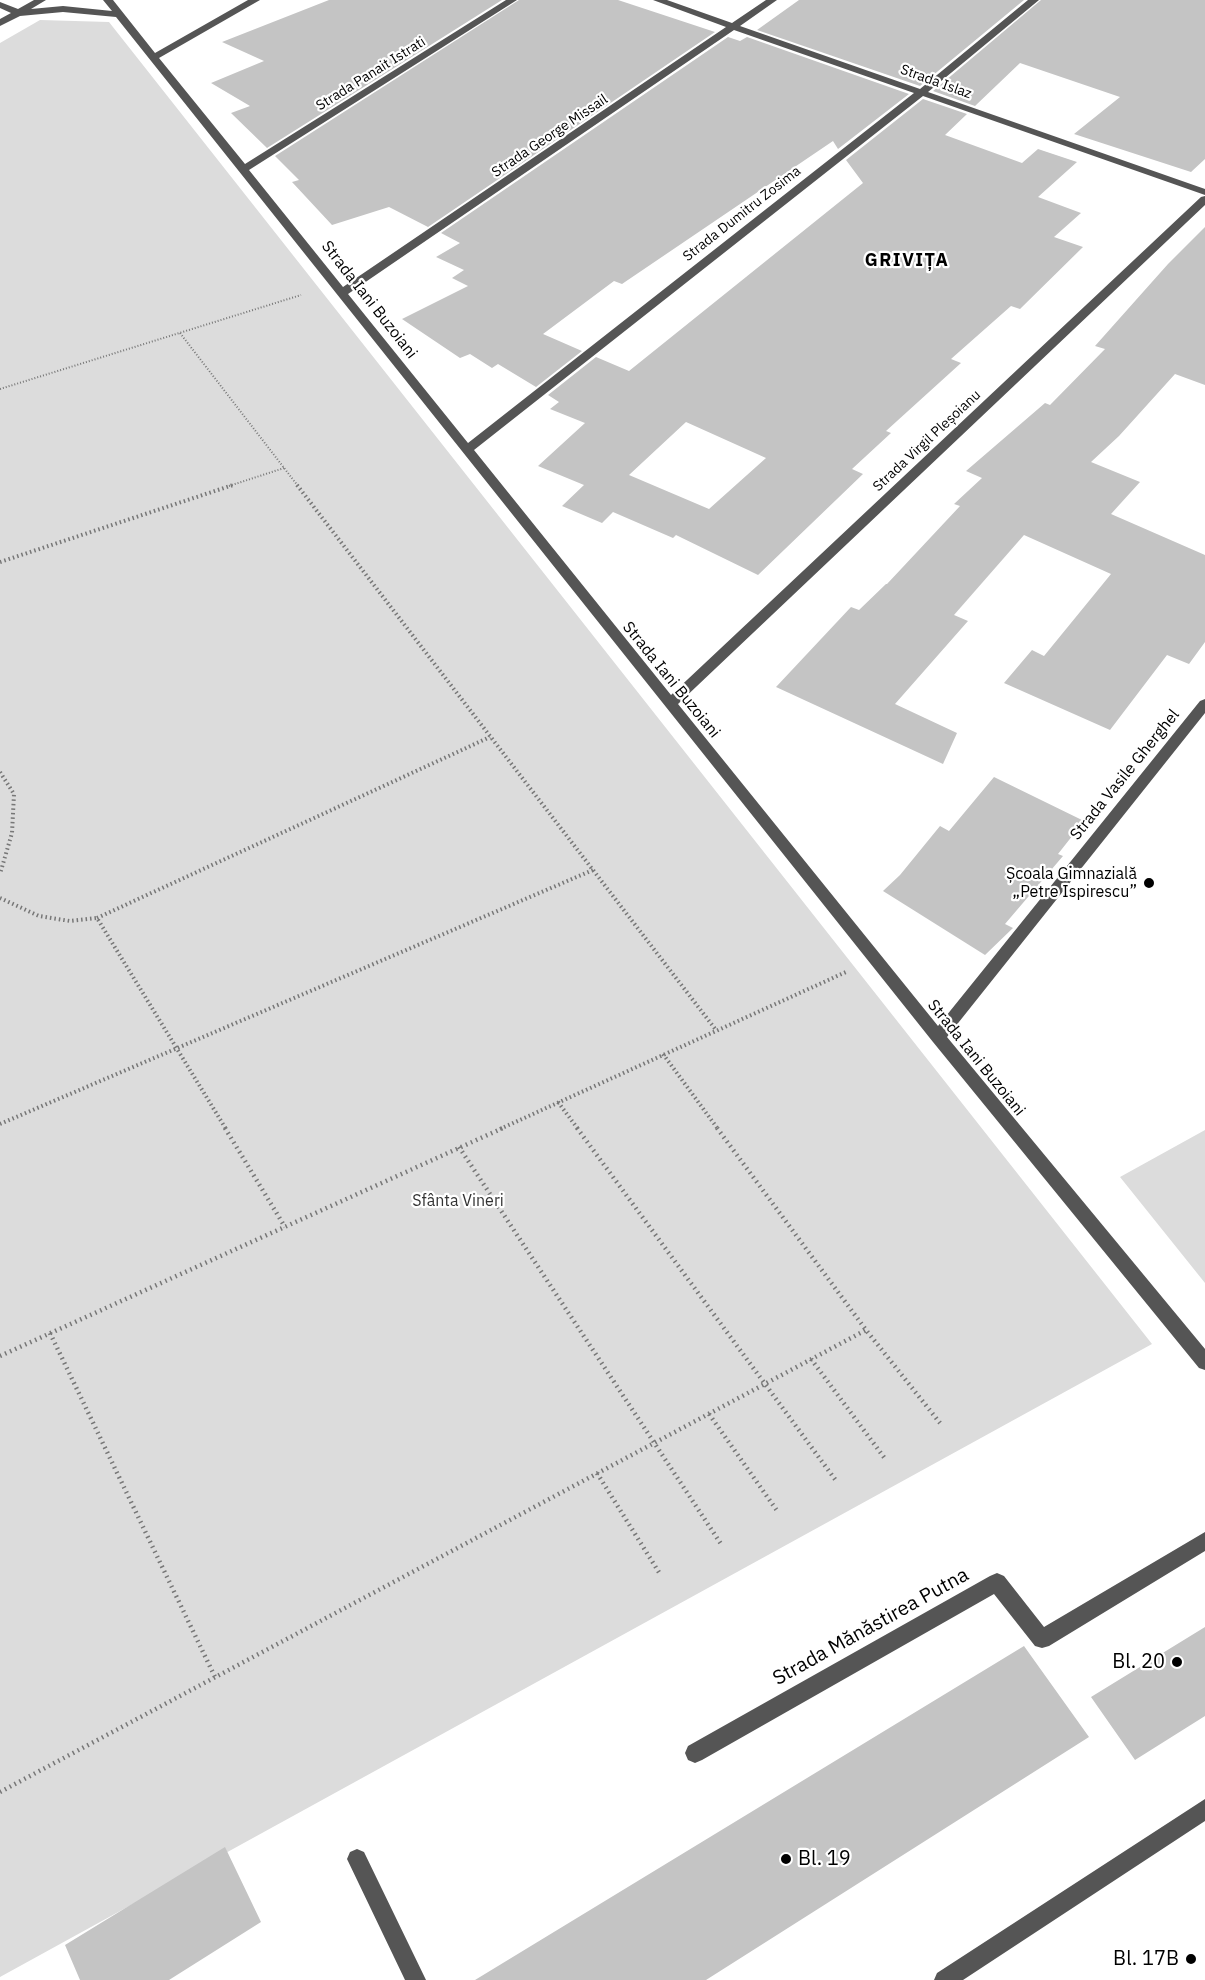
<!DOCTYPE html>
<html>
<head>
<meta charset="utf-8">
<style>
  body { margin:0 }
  canvas { display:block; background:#fff }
</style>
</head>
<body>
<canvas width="1205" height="1980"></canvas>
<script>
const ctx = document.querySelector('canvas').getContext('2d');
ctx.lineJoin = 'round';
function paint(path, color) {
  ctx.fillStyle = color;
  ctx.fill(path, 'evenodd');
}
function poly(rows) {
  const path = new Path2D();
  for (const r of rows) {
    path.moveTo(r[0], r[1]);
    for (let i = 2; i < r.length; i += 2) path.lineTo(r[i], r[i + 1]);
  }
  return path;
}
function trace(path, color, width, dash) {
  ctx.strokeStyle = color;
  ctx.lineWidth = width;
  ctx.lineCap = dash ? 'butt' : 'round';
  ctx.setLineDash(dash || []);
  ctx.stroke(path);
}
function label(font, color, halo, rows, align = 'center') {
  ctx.font = font + ' "IBM Plex Sans",sans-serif';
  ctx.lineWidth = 4.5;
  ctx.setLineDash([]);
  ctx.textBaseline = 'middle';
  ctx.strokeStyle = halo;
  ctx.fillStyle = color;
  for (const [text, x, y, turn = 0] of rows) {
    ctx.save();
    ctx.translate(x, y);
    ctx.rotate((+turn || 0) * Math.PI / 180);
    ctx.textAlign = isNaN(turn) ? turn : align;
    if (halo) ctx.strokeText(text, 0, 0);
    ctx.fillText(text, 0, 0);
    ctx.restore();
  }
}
paint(poly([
  [40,20,109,22,1152,1344,0,1977,0,43],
  [1205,1130,1205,1283,1120,1177]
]), '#dcdcdc');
paint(poly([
  [329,0,502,0,267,148,231,113,250,106,211,83,264,61,222,42],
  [519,0,618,0,715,32,428,227,389,207,332,225,292,182,299,180,275,156],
  [799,0,1024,0,920,86,757,30],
  [1041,0,1205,0,1205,159,1191,172,1074,134,1120,97,1020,63,975,106,933,91],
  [728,37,740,41,747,37,909,94,838,149,833,141,622,284,614,281,543,334,582,351,536,387,498,364,492,368,470,354,460,358,402,319,468,286,452,278,464,270,436,257,460,243,441,233],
  [923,99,967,114,945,135,1022,163,1038,149,1077,162,1038,197,1081,213,1054,237,1083,247,1020,309,1011,306,951,359,961,363,886,431,891,433,852,469,863,474,758,575,676,535,673,538,613,512,602,523,562,506,584,485,538,466,585,423,550,409,559,402,548,395,596,357,629,371,863,183,846,160],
  [686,422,766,458,709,509,629,475],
  [1205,227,1205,385,1175,374,1119,436,1091,462,1140,482,1111,514,1205,555,1205,642,1189,664,1167,655,1110,730,1004,683,1032,650,1044,656,1111,574,1024,535,954,615,968,621,895,704,957,733,943,764,776,687,851,607,859,610,886,584,887,584,960,506,954,504,982,478,966,471,1045,403,1050,405,1105,349,1095,346,1168,264],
  [994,777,1084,821,1058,854,1063,856,1005,924,1013,928,985,955,883,891,900,875,940,826,949,831],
  [1205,1627,1205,1716,1135,1760,1091,1697],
  [1024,1646,1089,1737,706,1980,475,1980],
  [225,1847,261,1922,169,1980,80,1980,65,1945]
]), '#c4c4c4');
trace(poly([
  [180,333,298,486],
  [0,389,301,295],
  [229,486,284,468]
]), '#777', 2, [1, 2]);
trace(poly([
  [297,485,716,1030],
  [0,562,233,485],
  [0,772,14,794,12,833,0,874],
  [0,898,39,916,70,921,97,918,226,1129],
  [97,918,490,737],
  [663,1054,718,1129],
  [558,1102,578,1129],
  [0,1124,593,870],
  [500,1129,846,972]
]), '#777', 4, [1.5, 3]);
trace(poly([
  [225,1128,285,1227],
  [577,1128,837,1482],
  [717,1128,866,1330,940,1423],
  [459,1147,721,1544],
  [50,1333,215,1677],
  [0,1356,503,1128],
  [811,1359,886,1460],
  [709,1414,778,1512],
  [597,1473,660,1574],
  [0,1792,866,1330]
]), '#777', 4.5, [1.5, 4]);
paint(poly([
  [34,0,46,0,31,9,63,6,112,11,103,0,113,0,155,53,248,0,260,0,159,58,245,164,506,0,517,0,249,170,343,287,726,27,653,0,667,0,732,23,766,0,777,0,740,26,920,89,1028,0,1039,0,928,92,1205,189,1205,195,923,96,474,450,671,695,1201,197,1205,196,1205,205,678,704,938,1026,1200,701,1205,699,1205,713,947,1037,1205,1349,1205,1370,1199,1368,933,1042,116,17,63,12,20,16,0,26,0,19,11,13,0,8,0,2,18,9,34,0],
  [734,30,914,93,468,443,348,294,734,30],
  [1205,1532,1205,1551,1049,1646,1042,1648,1035,1646,994,1594,702,1760,695,1763,688,1760,685,1753,688,1746,990,1576,997,1573,1004,1576,1044,1627,1205,1532],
  [1205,1799,1205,1821,963,1980,934,1980,937,1973,1205,1799],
  [357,1849,364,1852,426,1980,405,1980,347,1859,350,1852,357,1849]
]), '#555');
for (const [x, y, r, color] of [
  [1149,883,6,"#000"],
  [1177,1662,6,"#000"],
  [786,1859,6,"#000"],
  [1191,1959,6,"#000"]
]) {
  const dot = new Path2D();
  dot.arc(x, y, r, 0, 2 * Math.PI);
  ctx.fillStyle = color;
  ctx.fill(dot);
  trace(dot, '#fff', 2);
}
label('14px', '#000', '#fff', [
  ["Strada Panait Istrati",371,74,-32],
  ["Strada Islaz",936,82,20],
  ["Strada George Missail",550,136,-34],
  ["Strada Dumitru Zosima",742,214,-38],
  ["Strada Virgil Pleșoianu",927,441,-43]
]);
label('16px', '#000', '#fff', [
  ["Strada Iani Buzoiani",369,300,52],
  ["Strada Iani Buzoiani",671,680,51],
  ["Strada Vasile Gherghel",1125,775,-51],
  ["Strada Iani Buzoiani",976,1058,51]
]);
label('16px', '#000', '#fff', [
  ["Școala Gimnazială",1137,874],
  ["„Petre Ispirescu”",1137,892]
], 'right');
label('16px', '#333', '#fff', [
  ["Sfânta Vineri",458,1201]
]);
ctx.letterSpacing = '1.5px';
label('bold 18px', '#000', '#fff', [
  ["GRIVIȚA",907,261]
]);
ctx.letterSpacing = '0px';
label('20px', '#000', '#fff', [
  ["Strada Mănăstirea Putna",871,1627,-29]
]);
label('20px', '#000', '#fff', [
  ["Bl. 20",1165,1662],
  ["Bl. 19",798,1859,"left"],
  ["Bl. 17B",1179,1959]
], 'right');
</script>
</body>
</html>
